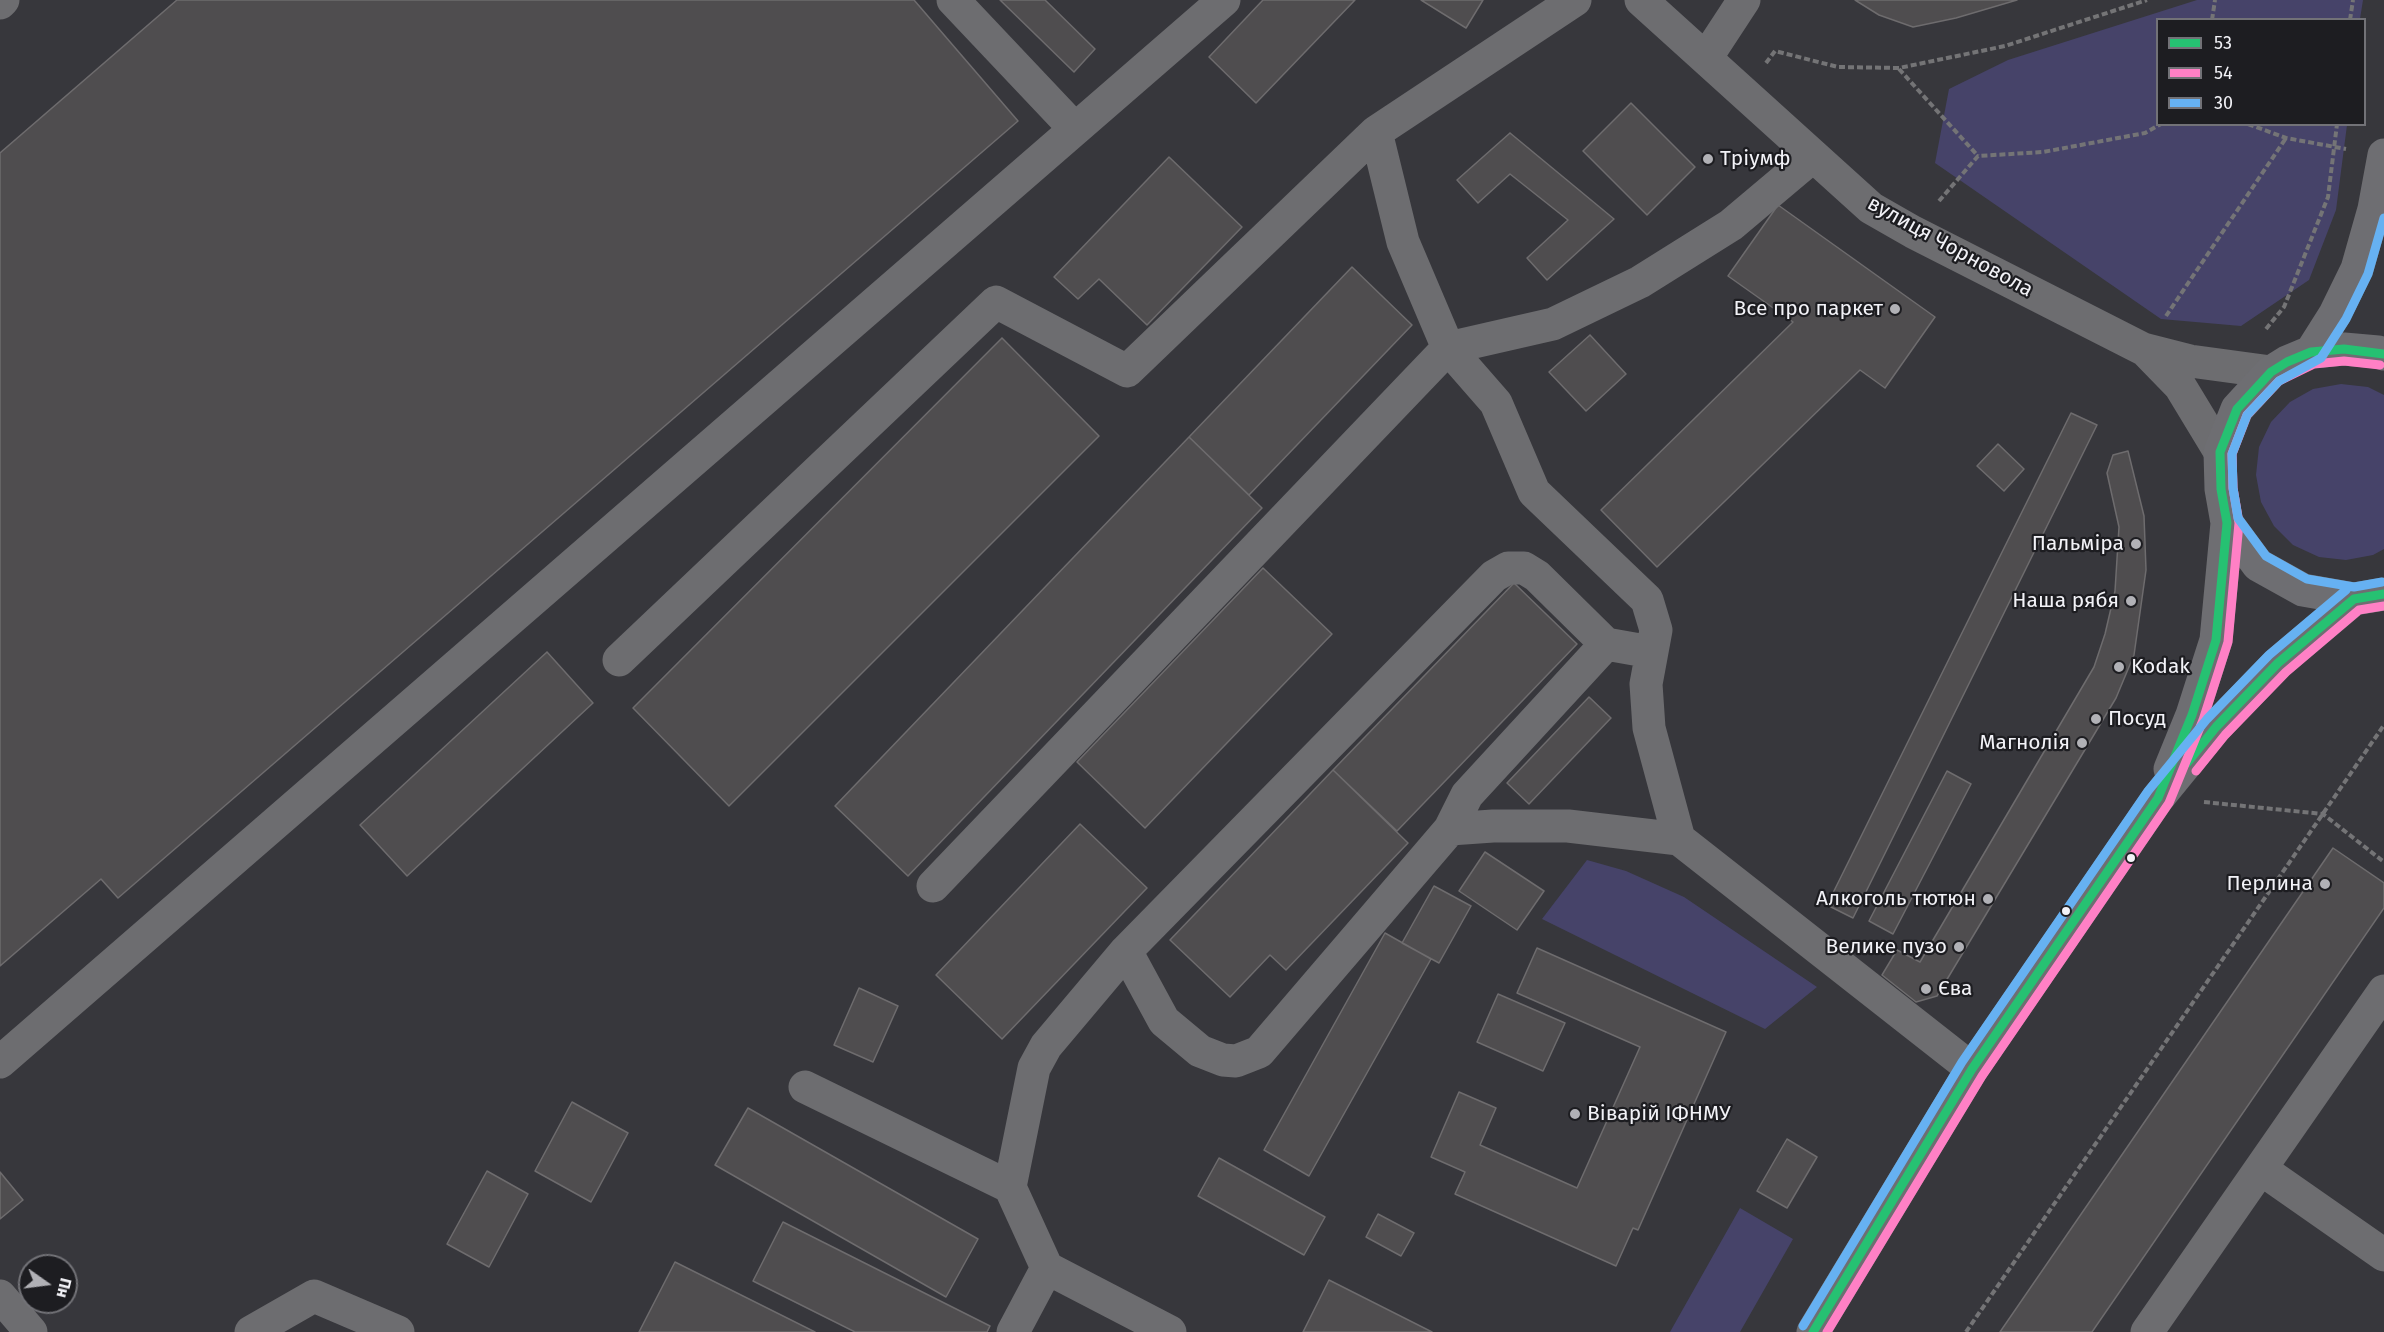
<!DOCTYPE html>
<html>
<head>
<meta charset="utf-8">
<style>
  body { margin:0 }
  #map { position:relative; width:2384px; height:1332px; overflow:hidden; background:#37373c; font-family:"Fira Sans",sans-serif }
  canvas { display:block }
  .legend { position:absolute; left:2156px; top:18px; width:210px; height:108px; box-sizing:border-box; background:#1d1d21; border:2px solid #727277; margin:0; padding:8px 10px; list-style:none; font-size:18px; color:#f2f2f7 }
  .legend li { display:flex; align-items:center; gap:12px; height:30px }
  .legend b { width:30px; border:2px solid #727277 }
  .north { position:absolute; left:18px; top:1254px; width:60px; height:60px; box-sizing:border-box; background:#1d1d21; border:2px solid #727277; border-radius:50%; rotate:104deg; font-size:16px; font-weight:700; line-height:24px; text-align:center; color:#f2f2f7 }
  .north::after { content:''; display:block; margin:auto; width:21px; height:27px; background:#b1b1b6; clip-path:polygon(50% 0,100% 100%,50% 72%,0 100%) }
</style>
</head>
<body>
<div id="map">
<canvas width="2384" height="1332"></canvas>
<ul class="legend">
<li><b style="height:8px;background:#26c172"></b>53</li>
<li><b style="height:8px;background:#ff80c5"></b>54</li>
<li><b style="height:8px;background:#66b1f2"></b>30</li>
</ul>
<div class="north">Пн</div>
</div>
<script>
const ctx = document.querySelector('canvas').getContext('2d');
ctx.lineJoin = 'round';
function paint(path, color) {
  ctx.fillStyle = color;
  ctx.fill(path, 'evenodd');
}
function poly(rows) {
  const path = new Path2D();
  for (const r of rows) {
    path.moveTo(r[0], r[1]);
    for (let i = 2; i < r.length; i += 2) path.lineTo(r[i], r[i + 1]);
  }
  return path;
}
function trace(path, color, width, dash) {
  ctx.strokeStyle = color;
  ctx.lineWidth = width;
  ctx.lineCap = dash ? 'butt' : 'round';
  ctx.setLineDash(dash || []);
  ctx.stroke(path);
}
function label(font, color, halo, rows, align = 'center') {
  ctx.font = font + ' "Fira Sans",sans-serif';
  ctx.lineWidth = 4.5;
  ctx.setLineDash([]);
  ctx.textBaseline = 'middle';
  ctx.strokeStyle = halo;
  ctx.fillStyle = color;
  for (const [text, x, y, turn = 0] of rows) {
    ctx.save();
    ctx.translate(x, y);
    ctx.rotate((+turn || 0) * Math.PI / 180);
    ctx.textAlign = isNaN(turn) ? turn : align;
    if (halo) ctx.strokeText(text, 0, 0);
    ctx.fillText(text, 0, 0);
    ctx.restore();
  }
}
paint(poly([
  [2197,0,2363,0,2360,19,2158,20,2158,124,2347,125,2336,210,2309,280,2241,326,2161,319,1935,163,1949,89,2008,60],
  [2341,384,2368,387,2384,395,2384,549,2373,555,2346,560,2319,557,2293,545,2274,526,2261,502,2256,475,2259,447,2271,422,2290,402,2313,389],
  [1587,860,1626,871,1684,897,1817,987,1765,1029,1542,919],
  [1740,1208,1793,1239,1740,1332,1670,1332]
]), '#464369');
const building = poly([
  [177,0,914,0,1018,121,118,898,101,879,0,966,0,153,177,0],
  [1000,0,1045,0,1095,49,1074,72,1000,0],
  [1263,0,1355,0,1256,103,1209,57,1263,0],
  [1421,0,1483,0,1466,28,1421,0],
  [1855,0,2017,0,1956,18,1913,27,1879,15,1855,0],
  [1631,103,1695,167,1647,215,1583,151,1631,103],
  [1510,133,1614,219,1547,280,1527,258,1568,220,1510,174,1478,203,1457,180,1510,133],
  [1169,157,1242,227,1147,325,1099,279,1078,299,1054,277,1169,157],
  [1778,205,1935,317,1885,388,1860,370,1657,567,1601,510,1793,322,1728,276,1778,205],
  [1352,267,1412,325,1249,495,1189,437,1352,267],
  [1590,335,1626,374,1586,411,1549,372,1590,335],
  [1002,338,1099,436,729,806,633,708,1002,338],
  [2071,413,2097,425,1853,918,1827,905,2071,413],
  [1189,437,1262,508,908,876,835,806,1189,437],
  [1998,444,2024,469,2004,491,1977,466,1998,444],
  [2128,451,2144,516,2146,570,2134,655,2116,698,1937,996,1916,1002,1882,975,1897,950,1920,962,2094,667,2105,634,2115,591,2119,527,2107,473,2113,455,2128,451],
  [1263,568,1332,634,1145,828,1077,762,1263,568],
  [1514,583,1577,644,1397,831,1333,770,1514,583],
  [547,652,593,703,407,876,360,825,547,652],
  [1589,697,1611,718,1529,804,1507,783,1589,697],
  [1333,770,1408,843,1286,970,1270,955,1230,997,1170,940,1333,770],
  [1947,771,1971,784,1893,934,1869,921,1947,771],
  [1080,824,1147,888,1002,1039,936,975,1080,824],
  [2333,848,2384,883,2384,908,2092,1332,2000,1332,2333,848],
  [1485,852,1544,891,1517,930,1459,891,1485,852],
  [1434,886,1471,906,1439,963,1402,943,1434,886],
  [1385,933,1431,959,1309,1176,1264,1150,1385,933],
  [1537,948,1726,1032,1638,1230,1633,1228,1616,1266,1455,1194,1465,1172,1431,1157,1459,1092,1496,1108,1480,1145,1577,1188,1640,1047,1517,993,1537,948],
  [859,988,898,1006,873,1062,834,1045,859,988],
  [1498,994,1565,1023,1543,1071,1477,1042,1498,994],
  [572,1102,628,1133,591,1202,535,1171,572,1102],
  [748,1108,978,1239,946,1297,715,1165,748,1108],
  [1787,1139,1817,1157,1787,1208,1757,1191,1787,1139],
  [1219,1158,1325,1217,1304,1255,1198,1196,1219,1158],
  [487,1171,528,1194,489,1267,447,1244,487,1171],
  [0,1172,23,1200,0,1219,0,1172],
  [1378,1214,1414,1233,1401,1256,1366,1237,1378,1214],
  [783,1222,990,1326,987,1332,855,1332,753,1281,783,1222],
  [675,1262,815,1332,639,1332,675,1262],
  [1329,1280,1432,1332,1303,1332,1329,1280]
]);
paint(building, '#4f4d4f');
trace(building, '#6e6c6e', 1.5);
trace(poly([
  [2212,20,2215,0],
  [2350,20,2353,0],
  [1766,63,1775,51,1838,67,1899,68,2005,46,2147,0],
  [1899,69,1978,156],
  [2248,124,2286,138,2346,149],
  [1939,201,1978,156,2043,152,2145,133,2161,124],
  [2166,316,2286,138],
  [2266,329,2284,307,2328,197,2337,124],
  [2204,802,2323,814,2384,862],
  [1966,1332,2384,725]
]), '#747476', 4, [6, 3]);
trace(poly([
  [953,0,1075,129],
  [1575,0,1376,132,1403,242,1448,348,1496,403,1534,492,1647,600,1656,630,1646,684,1649,728,1679,839],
  [1641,0,1871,208,1913,232,2143,349,2190,361,2271,372],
  [0,3,3,0],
  [1706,58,1744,0],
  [2145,350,2180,386,2220,452],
  [619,660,996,302,1127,371,1376,132],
  [1450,829,1493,826,1568,826,1679,839,1972,1069],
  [933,886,1448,348,1553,324,1640,282,1731,225,1813,156],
  [1126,951,1164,1021,1200,1051,1223,1060,1236,1061,1259,1052,1450,829,1467,795,1606,644],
  [0,1062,1224,0],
  [805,1087,1010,1187,1047,1268,1170,1332],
  [2261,1169,2384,1255],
  [1010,1187,1034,1068,1046,1046,1126,951,1494,576,1508,568,1524,568,1537,576,1606,644,1651,652],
  [0,1296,31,1332],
  [251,1332,314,1296,398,1332],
  [1013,1332,1047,1268],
  [2147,1332,2384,991]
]), '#6d6d70', 33);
trace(poly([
  [2311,352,2335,314,2357,269,2374,209,2384,155],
  [2384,354,2378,352,2344,349,2311,352,2287,362,2271,372,2237,409,2220,452,2221,489,2227,523,2258,565,2303,590,2354,599,2384,594],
  [2170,769,2192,715,2216,640,2227,523],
  [1813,1332,1972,1069,2158,798,2216,727,2278,663,2354,599]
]), '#6e6e72', 33);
trace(poly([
  [2187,763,2216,727,2278,663,2354,599,2384,594],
  [1813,1332,1972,1069,2158,798,2192,715,2216,640,2227,523,2221,489,2220,452,2237,409,2271,372,2287,362,2311,352,2344,349,2384,354]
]), '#26c172', 9);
trace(poly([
  [2196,771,2225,735,2286,672,2359,610,2384,606],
  [1827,1332,1982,1076,2169,803,2203,720,2228,642,2239,523,2233,488,2232,454,2247,415,2279,381,2314,364,2344,361,2380,365]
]), '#ff80c5', 9);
trace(poly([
  [2382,582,2354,587,2307,579,2266,556,2238,518,2233,488,2232,454,2247,415,2279,381,2321,358,2346,319,2368,274,2384,218],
  [1803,1326,1962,1062,2148,791,2207,719,2269,655,2346,590]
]), '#66b1f2', 9);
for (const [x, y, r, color] of [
  [1708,159,6,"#b1b1b6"],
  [1895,309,6,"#b1b1b6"],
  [2136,544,6,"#b1b1b6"],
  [2131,601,6,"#b1b1b6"],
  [2119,667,6,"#b1b1b6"],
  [2096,719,6,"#b1b1b6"],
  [2082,743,6,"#b1b1b6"],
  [2131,858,5,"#f2f2f7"],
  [2325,884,6,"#b1b1b6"],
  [1988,899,6,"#b1b1b6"],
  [2066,911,5,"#f2f2f7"],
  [1959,947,6,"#b1b1b6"],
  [1926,989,6,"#b1b1b6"],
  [1575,1114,6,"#b1b1b6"]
]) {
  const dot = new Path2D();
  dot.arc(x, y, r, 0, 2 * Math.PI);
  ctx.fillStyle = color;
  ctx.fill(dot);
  trace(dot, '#1d1d21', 2);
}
label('21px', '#f2f2f7', '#1d1d21', [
  ["Тріумф",1720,159,"left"],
  ["Все про паркет",1883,309],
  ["Пальміра",2124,544],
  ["Наша рябя",2119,601],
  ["Kodak",2131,667,"left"],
  ["Посуд",2108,719,"left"],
  ["Магнолія",2070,743],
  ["Перлина",2313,884],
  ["Алкоголь тютюн",1976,899],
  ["Велике пузо",1947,947],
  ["Єва",1938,989,"left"],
  ["Віварій ІФНМУ",1587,1114,"left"]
], 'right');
label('21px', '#f2f2f7', '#1d1d21', [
  ["вулиця Чорновола",1950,247,29]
]);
</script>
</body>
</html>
